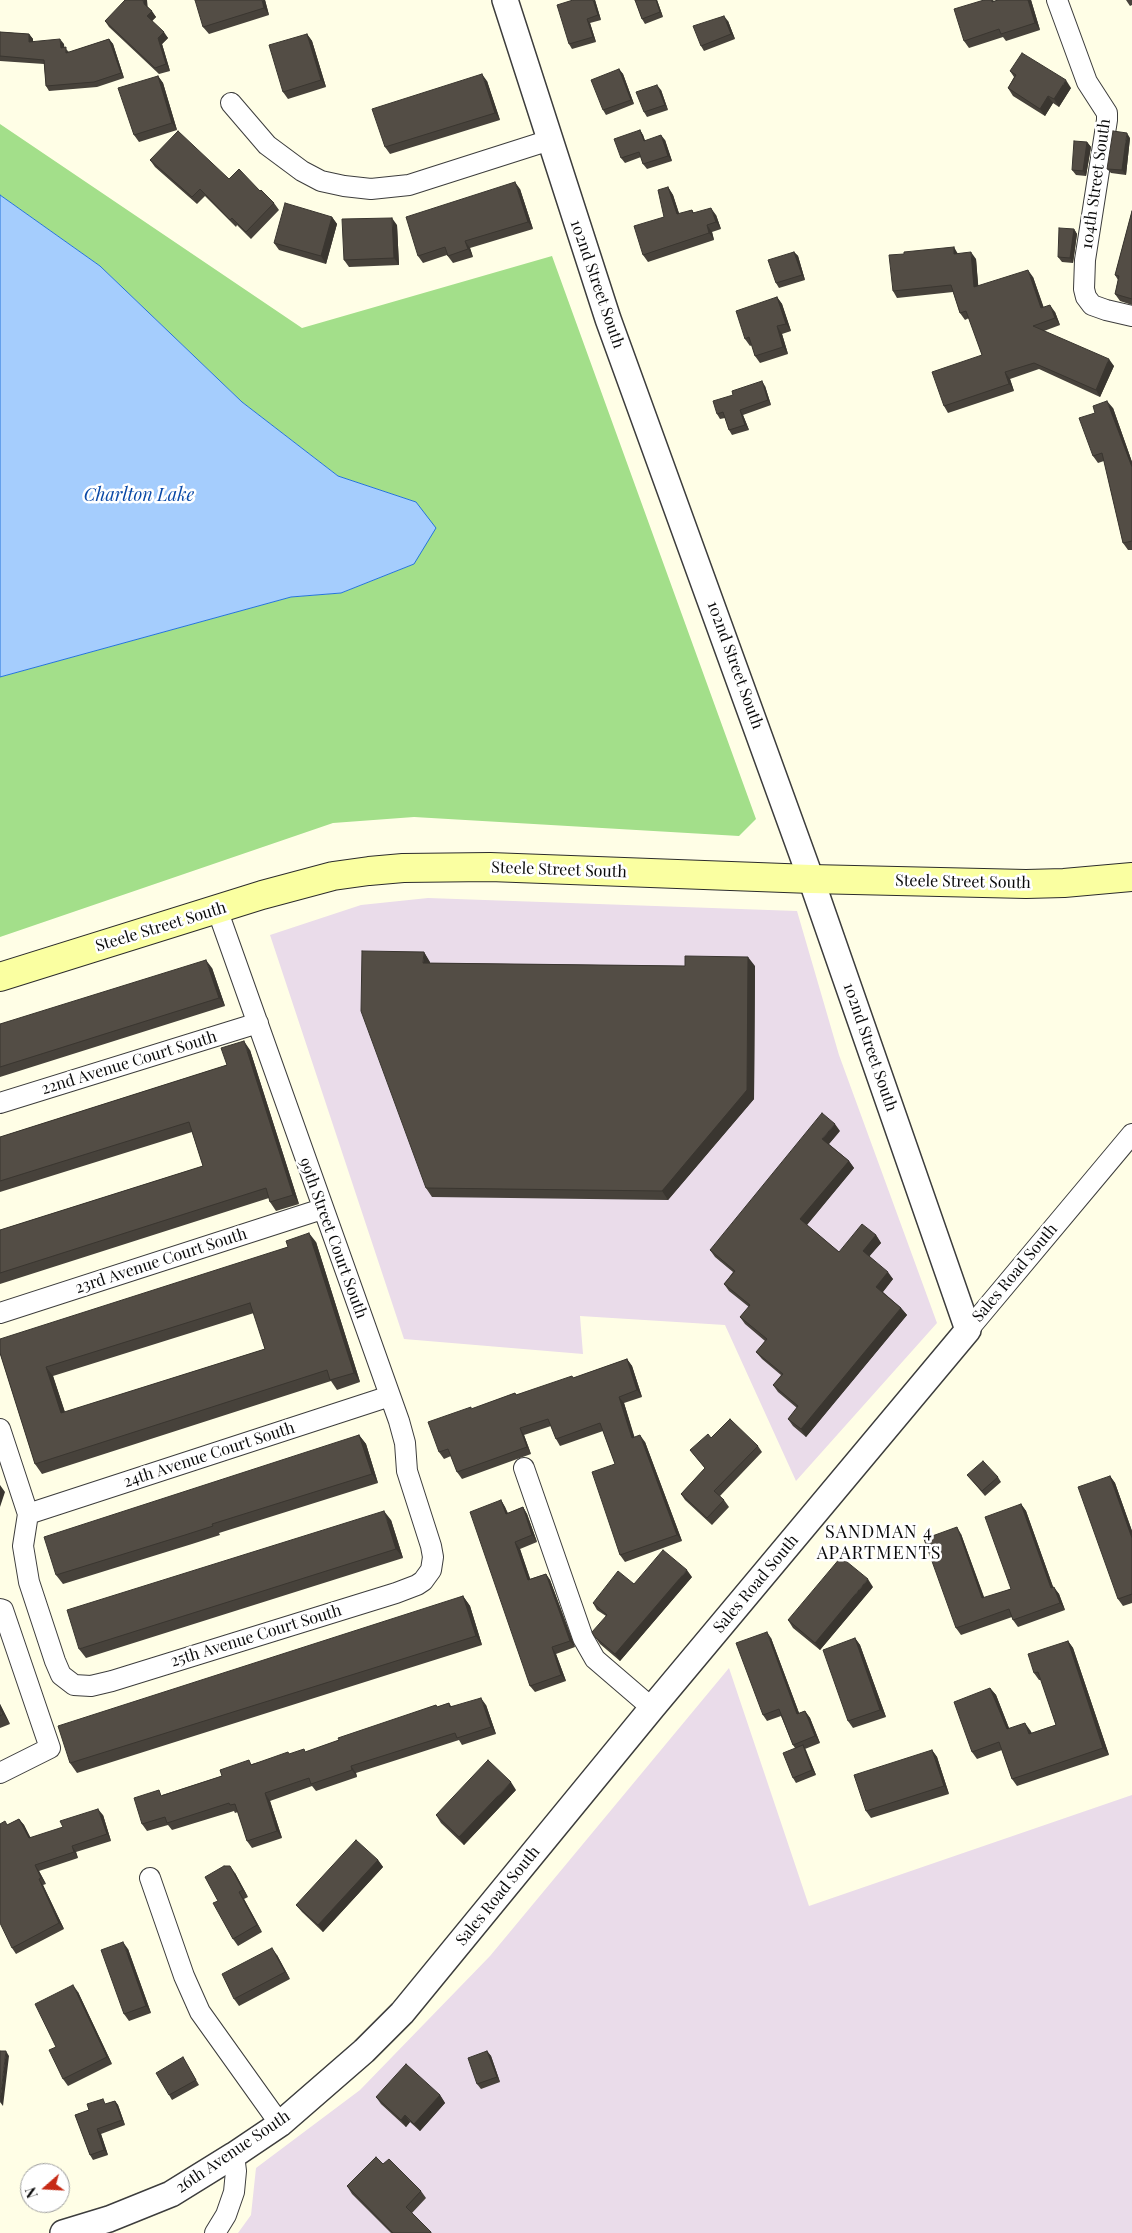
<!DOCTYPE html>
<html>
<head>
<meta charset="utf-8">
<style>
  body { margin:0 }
  #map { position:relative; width:1132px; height:2233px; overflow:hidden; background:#fffee6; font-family:"Playfair Display",serif }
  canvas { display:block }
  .north { position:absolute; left:20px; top:2163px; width:50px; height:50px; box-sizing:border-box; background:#fff; border:1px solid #9d9d9d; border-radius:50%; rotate:251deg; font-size:14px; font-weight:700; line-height:20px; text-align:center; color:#0a0a0a }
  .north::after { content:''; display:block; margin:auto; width:18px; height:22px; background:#c62a15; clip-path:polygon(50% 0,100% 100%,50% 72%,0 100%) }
</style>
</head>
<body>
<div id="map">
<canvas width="1132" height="2233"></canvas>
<div class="north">N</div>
</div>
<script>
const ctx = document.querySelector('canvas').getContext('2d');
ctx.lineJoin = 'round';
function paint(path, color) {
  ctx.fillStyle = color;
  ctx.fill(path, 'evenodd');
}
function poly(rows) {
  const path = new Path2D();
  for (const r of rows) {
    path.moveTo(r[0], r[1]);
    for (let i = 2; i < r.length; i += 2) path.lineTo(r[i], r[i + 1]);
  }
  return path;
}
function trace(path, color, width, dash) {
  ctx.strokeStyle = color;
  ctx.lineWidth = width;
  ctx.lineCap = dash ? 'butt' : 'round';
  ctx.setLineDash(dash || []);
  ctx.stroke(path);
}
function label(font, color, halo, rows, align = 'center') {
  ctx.font = font + ' "Playfair Display",serif';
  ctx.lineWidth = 5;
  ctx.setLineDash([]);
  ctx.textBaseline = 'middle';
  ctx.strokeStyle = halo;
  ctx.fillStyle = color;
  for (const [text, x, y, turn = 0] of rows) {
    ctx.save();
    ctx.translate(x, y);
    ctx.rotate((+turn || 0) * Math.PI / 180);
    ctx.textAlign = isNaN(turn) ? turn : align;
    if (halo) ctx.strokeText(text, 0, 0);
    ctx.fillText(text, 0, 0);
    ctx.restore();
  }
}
paint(poly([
  [428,898,797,911,839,1055,937,1323,796,1481,725,1325,580,1316,583,1354,404,1339,270,935,361,905],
  [729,1668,809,1906,1132,1795,1132,2233,238,2233,251,2215,256,2168,360,2090,490,1956]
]), '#eadcea');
paint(poly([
  [0,124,302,328,552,256,756,819,739,836,414,817,333,823,0,937,0,677,291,597,341,593,414,564,416,502,338,476,242,402,100,266,0,195]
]), '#a3df8a');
const water = poly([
  [0,195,100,266,242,402,338,476,416,502,436,528,414,564,341,593,291,597,0,677,0,195]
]);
paint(water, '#a5cdfd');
trace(water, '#2574db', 1);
const minor = poly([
  [1057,0,1087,82,1107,113,1107,120,1085,260,1084,289,1086,297,1092,305,1106,310,1132,316],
  [231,103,267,145,302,171,321,181,344,186,371,189,409,185,550,140],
  [0,1103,258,1023],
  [0,1313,322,1209],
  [968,1330,1132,1134],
  [0,1429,28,1514,23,1546,29,1582,55,1661,61,1675,74,1685,91,1686,112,1681,396,1593,417,1585,423,1581,431,1570,433,1557,431,1546,407,1471,405,1443,399,1421,217,909],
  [524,1468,583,1638,595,1659,652,1708],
  [28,1514,390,1396],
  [0,1609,3,1610,50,1748,0,1773],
  [150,1878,184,1976,200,2012,280,2124],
  [215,2233,226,2215,234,2192,236,2171,234,2155]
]);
const tertiary = poly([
  [63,2233,109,2219,171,2194,234,2155,280,2124,364,2051,402,2013,652,1708,968,1330,811,879,608,319,505,0]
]);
const secondary = poly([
  [0,977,262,895,333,876,369,871,403,868,490,867,811,879,1026,884,1064,883,1132,877]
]);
trace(minor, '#3d3d3d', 22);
trace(tertiary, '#3d3d3d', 28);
trace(secondary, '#2c2c2c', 30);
trace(minor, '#fff', 20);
trace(tertiary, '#fff', 25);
trace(secondary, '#faffa1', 28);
paint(poly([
  [265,0,269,15,209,34,203,27],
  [595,0,601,20,590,23,596,42,572,49,569,44],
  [635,0,657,0,663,17,645,24,642,19],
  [984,0,993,0,994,1,998,0,1031,0,1040,30,1006,41,1003,37,969,48,964,41],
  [1126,0,1132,0,1132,5,1130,6],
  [148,7,156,17,152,21,168,38,162,44,170,71,159,74,109,27,105,21],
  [728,21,735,39,704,51,701,46],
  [0,32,29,34,33,39,33,42,64,44,64,47,69,52,109,39,113,44,124,78,97,87,49,91,46,86,44,64,0,61],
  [307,34,312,41,326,87,288,99,283,92],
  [619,69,623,74,634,104,606,115,603,110],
  [1010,71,1071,88,1059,107,1053,103,1045,116,1013,96,1008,88,1014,77],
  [158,76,163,83,177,130,139,142,134,135],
  [487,81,500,120,390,154,385,147],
  [661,90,668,110,647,117,644,112],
  [640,130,643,135,645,141,665,140,672,161,647,169,643,164,641,157,625,163,621,158],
  [1130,138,1126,175,1111,173,1107,169],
  [1087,142,1091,147,1086,176,1076,175,1072,170],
  [150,160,229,179,260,191,274,203,279,210,251,239,237,225,236,227,205,196,197,204,155,167],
  [668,187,673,195,679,214,692,210,694,213,716,215,721,229,712,232,714,240,648,262,643,255,664,217],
  [520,189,533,229,470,248,473,257,453,263,447,255,423,263,418,256],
  [1132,211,1132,305,1120,301,1115,294,1118,280,1115,275],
  [332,217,337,224,326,264,279,250,274,243],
  [397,225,399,265,349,267,344,260],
  [1074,229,1077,234,1073,263,1062,262,1058,257],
  [794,252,798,256,805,280,779,288,776,283],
  [958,253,976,259,978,286,1033,277,1044,308,1055,312,1060,325,1044,331,1114,366,1100,397,1039,369,1010,379,1014,391,948,413,944,406,982,355,969,318,965,320,960,313,953,292,897,298,893,291],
  [777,297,782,304,791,331,782,334,788,354,760,363,755,356,752,345,750,346,745,339],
  [765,386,771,405,743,415,749,430,732,435,729,430,725,418,720,419,717,414],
  [1113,408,1132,462,1132,550,1128,550,1123,543,1104,461,1098,463,1093,456,1095,413],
  [424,952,430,963,685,966,755,966,754,1099,668,1200,432,1197,426,1188],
  [212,968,225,1006,0,1077,0,1024],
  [250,1050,299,1204,276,1211,270,1202,269,1198,0,1284,0,1230,203,1166,192,1132,0,1192,0,1137,227,1065],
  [840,1131,829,1144,849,1161,854,1168,807,1225,839,1252,876,1235,881,1243,869,1256,893,1279,883,1292,901,1308,907,1315,806,1437,793,1426,788,1419,797,1408,778,1392,773,1385,781,1375,762,1359,756,1352,765,1341,745,1324,740,1317,749,1307,729,1291,724,1284,733,1272,715,1257,710,1250],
  [316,1242,360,1382,337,1390,331,1381,42,1474,35,1464,0,1353,288,1247],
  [254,1313,265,1349,65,1412,53,1376],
  [627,1359,632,1366,642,1397,624,1403,634,1437,645,1442,682,1541,625,1562,620,1555,615,1464,603,1431,560,1446,556,1439,551,1426,524,1435,531,1454,462,1479,457,1472,451,1456,444,1459,439,1452,472,1409,515,1393,516,1395,573,1378],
  [359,1435,366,1444,378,1483,219,1533,220,1535,192,1544,63,1584,56,1575],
  [711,1438,758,1446,762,1452,720,1496,724,1500,729,1507,712,1525,685,1500,681,1494,705,1468,690,1450],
  [967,1475,998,1477,1001,1482,985,1496],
  [1110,1476,1115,1483,1132,1531,1132,1603,1123,1606,1118,1599],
  [501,1500,505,1507,508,1513,523,1507,527,1514,537,1542,520,1549,530,1579,546,1574,550,1580,575,1647,556,1654,566,1681,535,1692,530,1686],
  [1021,1504,1026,1511,1053,1587,1059,1594,1065,1610,1018,1627,1013,1620,1012,1617,961,1635,956,1628,961,1534,984,1598,1011,1589],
  [391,1520,403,1558,86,1658,79,1649],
  [692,1577,620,1661,600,1644,595,1637,606,1616,597,1610,593,1603,634,1584],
  [873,1587,820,1650,793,1628,788,1620],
  [463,1596,470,1606,482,1645,77,1773,70,1763],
  [771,1638,799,1713,805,1711,810,1718,820,1743,805,1749,816,1775,796,1783,793,1778,795,1748,793,1745,781,1716,767,1721,763,1715],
  [855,1638,860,1645,886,1717,853,1728,848,1721],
  [1068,1641,1073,1648,1109,1755,1017,1786,1012,1779,1002,1750,977,1759,972,1752,990,1688,996,1695,1009,1728,1030,1730,1032,1733,1056,1725,1041,1680,1039,1680,1034,1673],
  [449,1703,451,1706,486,1705,496,1734,462,1745,459,1740,356,1773,357,1777,316,1791,312,1786,270,1801,282,1838,252,1848,247,1841,238,1812,235,1813,234,1811,172,1830,168,1825,147,1831,142,1824,162,1795,222,1776,252,1764,289,1754,306,1752,436,1705,437,1707],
  [0,1704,10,1724,0,1728],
  [932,1750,937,1757,949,1794,871,1818,866,1811],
  [516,1790,464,1845,441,1823,436,1815],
  [103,1815,111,1841,76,1852,78,1858,39,1871,46,1884,43,1885,64,1929,16,1954,12,1948,7,1825,19,1819,24,1825,30,1838],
  [378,1860,383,1867,323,1932,302,1912,296,1905],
  [235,1873,248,1897,244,1899,262,1932,238,1946,233,1939,218,1901],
  [128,1949,151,2013,129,2021,124,2014],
  [277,1955,290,1979,239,2006,234,1999],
  [78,1992,112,2064,68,2086,63,2079,56,2047],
  [487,2051,491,2056,500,2082,481,2089,477,2084],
  [183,2057,199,2085,172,2100,169,2095],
  [440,2095,445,2103,420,2131,410,2122,406,2127,381,2104,376,2097],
  [115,2101,118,2105,125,2125,101,2134,108,2155,93,2160,90,2155,75,2115],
  [347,2186,421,2191,426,2198,412,2213,432,2233,391,2233,352,2194]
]), '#47423b');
paint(poly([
  [143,0,147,0,148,10,144,4],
  [262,0,265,0,269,15,264,8],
  [593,0,595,0,601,20,598,15],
  [656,0,657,0,663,17,660,12],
  [1028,0,1031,0,1040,30,1035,23],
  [152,11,156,17,151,22,147,16],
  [724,16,728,21,735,39,731,34],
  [587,19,590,23,596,42,593,37],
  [164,32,168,38,162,44,170,71,166,64,158,38],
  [29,34,33,39,32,47,29,42],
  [307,34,312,41,326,87,321,80],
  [60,39,64,44,65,53,61,48],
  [109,39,113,44,124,78,121,73],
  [619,69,623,74,634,104,631,100],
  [482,74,487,81,500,120,495,113],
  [158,76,163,83,177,130,172,123],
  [1066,80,1071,88,1059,107,1054,99],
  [657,85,661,90,668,110,665,105],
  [1048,96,1053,103,1045,116,1040,109],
  [640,130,643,135,647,146,644,141],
  [1127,133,1130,138,1126,175,1122,170],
  [661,135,665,140,672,161,668,156],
  [1087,142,1091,147,1086,176,1083,171],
  [515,182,520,189,533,229,528,222],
  [668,187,673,195,682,222,677,214],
  [711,208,716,215,721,229,716,222],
  [332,217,337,224,326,264,321,256],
  [392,218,397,225,399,265,394,258],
  [707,225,712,232,714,240,709,233],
  [1074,229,1077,234,1073,263,1070,258],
  [465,241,470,248,473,257,468,249],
  [954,247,958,254,954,254],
  [794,252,798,256,805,280,802,275],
  [971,252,976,259,979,294,974,287],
  [1028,270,1033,277,1046,315,1041,308],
  [777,297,782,304,791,331,786,324],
  [1050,305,1055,312,1060,325,1055,318],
  [777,326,782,334,788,354,783,347],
  [1109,359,1114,366,1100,397,1096,390],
  [1005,372,1010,379,1014,391,1009,384],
  [762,381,765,386,771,405,768,400],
  [1107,401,1113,408,1132,462,1132,468],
  [740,410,743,415,749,430,745,425],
  [424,952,430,962,430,972,423,963],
  [748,957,755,966,754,1099,668,1200,662,1191],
  [206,960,212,968,225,1006,219,998],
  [244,1041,250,1050,299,1204,293,1195],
  [835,1124,840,1131,827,1146,822,1139],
  [849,1161,854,1168,805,1227,800,1219],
  [309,1233,316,1242,360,1382,354,1373],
  [876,1235,881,1243,868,1258,863,1251],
  [888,1272,893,1279,881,1294,876,1287],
  [901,1308,907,1315,806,1437,801,1429],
  [627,1359,632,1366,642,1397,637,1390],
  [46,1367,53,1376,68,1422,61,1413],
  [619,1397,624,1403,637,1445,632,1438],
  [520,1428,524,1435,531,1454,527,1447],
  [359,1435,366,1444,378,1483,372,1474],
  [640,1435,645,1442,682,1541,677,1535],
  [1110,1476,1115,1483,1132,1531,1132,1538],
  [0,1485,5,1492,0,1507],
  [501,1500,505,1507,510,1521,506,1514],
  [1021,1504,1026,1511,1056,1595,1051,1588],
  [523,1507,527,1514,537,1542,532,1535],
  [384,1511,391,1520,403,1558,396,1549],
  [957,1527,961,1534,987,1605,982,1598],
  [515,1542,520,1549,533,1587,528,1580],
  [687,1570,692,1577,620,1661,615,1654],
  [546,1574,550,1580,575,1647,570,1641],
  [868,1579,873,1587,820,1650,815,1643],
  [1054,1587,1059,1594,1065,1610,1060,1603],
  [463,1596,470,1606,482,1645,476,1636],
  [767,1632,771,1638,802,1721,797,1714],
  [855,1638,860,1645,886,1717,880,1710],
  [1068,1641,1073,1648,1109,1755,1103,1748],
  [552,1647,556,1654,566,1681,561,1675],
  [990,1688,996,1695,1012,1736,1007,1729],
  [481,1698,486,1705,496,1734,491,1727],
  [0,1704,10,1724,3,1714,0,1708],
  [805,1711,810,1718,820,1743,815,1736],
  [1025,1723,1030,1730,1034,1741,1029,1734],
  [803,1745,806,1750,816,1775,812,1770],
  [932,1750,937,1757,949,1794,944,1786],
  [351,1766,356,1773,357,1777,352,1770],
  [511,1782,516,1790,464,1845,459,1837],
  [265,1793,270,1801,282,1838,277,1831],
  [98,1809,103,1815,111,1841,107,1834],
  [19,1819,24,1825,34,1844,29,1838],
  [72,1846,76,1852,78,1858,74,1852],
  [378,1860,383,1867,323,1932,318,1925],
  [35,1865,39,1871,46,1884,41,1878],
  [230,1866,235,1873,248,1897,243,1890],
  [39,1879,43,1885,64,1929,59,1923],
  [239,1892,244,1899,262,1932,257,1925],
  [123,1942,128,1949,151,2013,146,2006],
  [272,1948,277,1955,290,1979,285,1972],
  [73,1985,78,1992,112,2064,107,2057],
  [6,2051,9,2056,3,2106,0,2102],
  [487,2051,491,2056,500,2082,497,2077],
  [440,2095,445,2103,420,2131,414,2124],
  [115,2101,118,2105,125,2125,122,2120],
  [405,2115,410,2122,406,2127,401,2120],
  [97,2129,101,2134,108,2155,104,2150]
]), '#3a3630');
const building = poly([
  [125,0,143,0,144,4,152,11,147,16,164,32,158,38,166,64,155,68,105,21,125,0],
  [195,0,262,0,264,8,203,27,195,0],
  [573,0,593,0,598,15,587,19,593,37,569,44,557,5,573,0],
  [635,0,656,0,660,12,642,19,635,0],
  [984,0,992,0,992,2,998,0,1028,0,1035,23,1001,34,999,29,964,41,954,9,984,0],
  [724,16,731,34,701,46,693,26,724,16],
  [0,32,29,34,29,42,60,39,61,48,66,47,66,53,109,39,121,73,94,82,46,86,44,60,0,56,0,32],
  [307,34,321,80,283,92,269,45,307,34],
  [1022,53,1066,80,1054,99,1048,96,1040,109,1008,88,1016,75,1010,71,1022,53],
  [619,69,631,100,603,110,591,80,619,69],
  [482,74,495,113,385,147,372,109,482,74],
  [158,76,172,123,134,135,118,88,158,76],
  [657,85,665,105,644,112,636,92,657,85],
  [640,130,644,141,661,135,668,156,643,164,639,152,621,158,614,139,640,130],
  [178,131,229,179,239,169,260,191,261,190,274,203,246,232,232,218,230,220,200,189,192,197,150,160,178,131],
  [1113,131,1127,133,1122,170,1107,169,1113,131],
  [1074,141,1087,142,1083,171,1072,170,1074,141],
  [515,182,528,222,465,241,468,249,448,256,445,247,418,256,406,217,515,182],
  [668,187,677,214,692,210,693,213,711,208,716,222,707,225,709,233,643,255,634,226,664,217,658,190,668,187],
  [285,203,332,217,321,256,274,243,285,203],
  [1132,211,1132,299,1115,294,1119,276,1115,275,1132,211],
  [392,218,394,258,344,260,342,219,392,218],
  [1059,228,1074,229,1070,258,1058,257,1059,228],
  [954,247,954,254,971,252,974,287,1028,270,1041,308,1050,305,1055,318,1033,326,1109,359,1096,390,1034,363,1005,372,1009,384,944,406,932,372,982,355,966,311,960,313,951,285,893,291,889,255,904,254,904,252,954,247],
  [794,252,802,275,776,283,768,260,794,252],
  [777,297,786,324,777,326,783,347,755,356,749,337,745,339,736,311,777,297],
  [762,381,768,400,740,410,745,425,729,430,723,412,717,414,713,401,733,395,732,391,762,381],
  [1107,401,1132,467,1132,541,1123,543,1102,453,1093,456,1079,418,1095,413,1093,406,1107,401],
  [362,951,424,952,423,963,685,966,685,956,748,957,747,1090,662,1191,426,1188,361,1011,362,951],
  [206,960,219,998,0,1067,0,1024,206,960],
  [244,1041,293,1195,270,1202,266,1188,0,1273,0,1230,203,1166,189,1122,0,1181,0,1137,227,1065,221,1048,244,1041],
  [822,1113,835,1124,822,1139,849,1161,800,1219,839,1252,862,1224,876,1235,863,1251,888,1272,876,1287,901,1308,801,1429,788,1419,798,1406,773,1385,783,1374,756,1352,767,1339,740,1317,750,1305,724,1284,735,1271,710,1250,822,1113],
  [309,1233,354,1373,330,1380,327,1370,35,1464,0,1353,0,1339,288,1247,286,1241,309,1233],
  [250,1303,265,1349,61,1413,46,1367,250,1303],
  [627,1359,637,1390,619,1397,632,1438,640,1435,677,1535,620,1555,592,1472,615,1464,600,1423,556,1439,548,1419,520,1428,527,1447,457,1472,448,1449,439,1452,428,1422,471,1407,471,1409,515,1393,516,1395,572,1376,573,1378,627,1359],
  [730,1419,758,1446,714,1491,724,1500,707,1518,681,1494,705,1468,690,1450,708,1434,711,1438,730,1419],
  [359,1435,372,1474,212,1524,213,1526,185,1535,56,1575,44,1537,359,1435],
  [983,1461,998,1477,982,1491,967,1475,983,1461],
  [1110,1476,1132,1538,1132,1594,1118,1599,1078,1487,1110,1476],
  [501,1500,506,1514,523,1507,532,1535,515,1542,528,1580,546,1574,570,1641,552,1647,561,1675,530,1686,470,1512,501,1500],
  [1021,1504,1051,1588,1054,1587,1060,1603,1013,1620,1009,1609,956,1628,924,1539,957,1527,982,1598,1011,1589,985,1517,1021,1504],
  [384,1511,396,1549,79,1649,67,1610,384,1511],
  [663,1550,687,1570,615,1654,595,1637,592,1632,607,1615,593,1603,618,1571,634,1584,663,1550],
  [841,1557,868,1579,815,1643,788,1620,841,1557],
  [463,1596,476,1636,70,1763,58,1726,463,1596],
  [767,1632,797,1714,805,1711,815,1736,793,1745,779,1709,763,1715,736,1643,767,1632],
  [855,1638,880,1710,848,1721,823,1650,855,1638],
  [1068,1641,1103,1748,1012,1779,999,1742,972,1752,954,1702,990,1688,1007,1729,1025,1723,1029,1734,1056,1725,1038,1672,1034,1673,1028,1654,1068,1641],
  [481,1698,491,1727,457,1738,455,1733,351,1766,352,1770,311,1784,309,1778,265,1793,277,1831,247,1841,235,1804,230,1805,229,1803,167,1823,165,1817,142,1824,134,1798,159,1790,161,1796,222,1776,220,1770,249,1760,251,1765,288,1752,289,1754,304,1749,305,1752,339,1740,338,1738,436,1705,437,1707,449,1703,450,1707,481,1698],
  [0,1708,3,1714,0,1716,0,1708],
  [803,1745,812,1770,793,1778,783,1753,803,1745],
  [932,1750,944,1786,866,1811,854,1775,932,1750],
  [488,1760,511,1782,459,1837,436,1815,488,1760],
  [98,1809,107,1834,72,1846,74,1852,35,1865,41,1878,39,1879,59,1923,12,1948,0,1923,0,1824,5,1821,7,1825,19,1819,29,1838,63,1827,60,1821,98,1809],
  [356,1840,378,1860,318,1925,296,1905,356,1840],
  [224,1866,230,1866,243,1890,239,1892,257,1925,233,1939,213,1903,218,1901,205,1877,224,1866],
  [123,1942,146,2006,124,2014,101,1950,123,1942],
  [272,1948,285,1972,234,1999,222,1974,272,1948],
  [73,1985,107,2057,63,2079,49,2050,56,2047,35,2004,73,1985],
  [0,2051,6,2051,0,2101,0,2051],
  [487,2051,497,2077,477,2084,468,2058,487,2051],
  [183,2057,196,2080,169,2095,156,2073,183,2057],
  [406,2064,440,2095,414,2124,405,2115,401,2120,376,2097,406,2064],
  [103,2099,105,2104,115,2101,122,2120,97,2129,104,2150,90,2155,75,2115,89,2110,87,2104,103,2099],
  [376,2157,383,2164,389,2159,421,2191,406,2207,431,2232,430,2233,393,2233,347,2186,376,2157]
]);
paint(building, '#534d45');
trace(building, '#3a3630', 1);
label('16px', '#0a0a0a', '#fff', [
  ["104th Street South",1096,184,-82],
  ["102nd Street South",597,284,71],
  ["102nd Street South",735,665,70],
  ["Steele Street South",559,870,2],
  ["Steele Street South",963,882,1],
  ["Steele Street South",161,927,-17],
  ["102nd Street South",870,1047,71],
  ["22nd Avenue Court South",129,1063,-17],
  ["99th Street Court South",333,1238,70],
  ["23rd Avenue Court South",161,1261,-18],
  ["Sales Road South",1015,1273,-50],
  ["24th Avenue Court South",209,1455,-18],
  ["Sales Road South",756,1584,-50],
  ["25th Avenue Court South",256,1636,-17],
  ["Sales Road South",498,1896,-51],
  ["26th Avenue South",233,2152,-34]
]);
label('italic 18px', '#0948a6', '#fff', [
  ["Charlton Lake",139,495]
]);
ctx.letterSpacing = '1px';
label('18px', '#0a0a0a', '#fff', [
  ["SANDMAN 4",879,1532],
  ["APARTMENTS",879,1553]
]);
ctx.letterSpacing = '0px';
</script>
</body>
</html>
